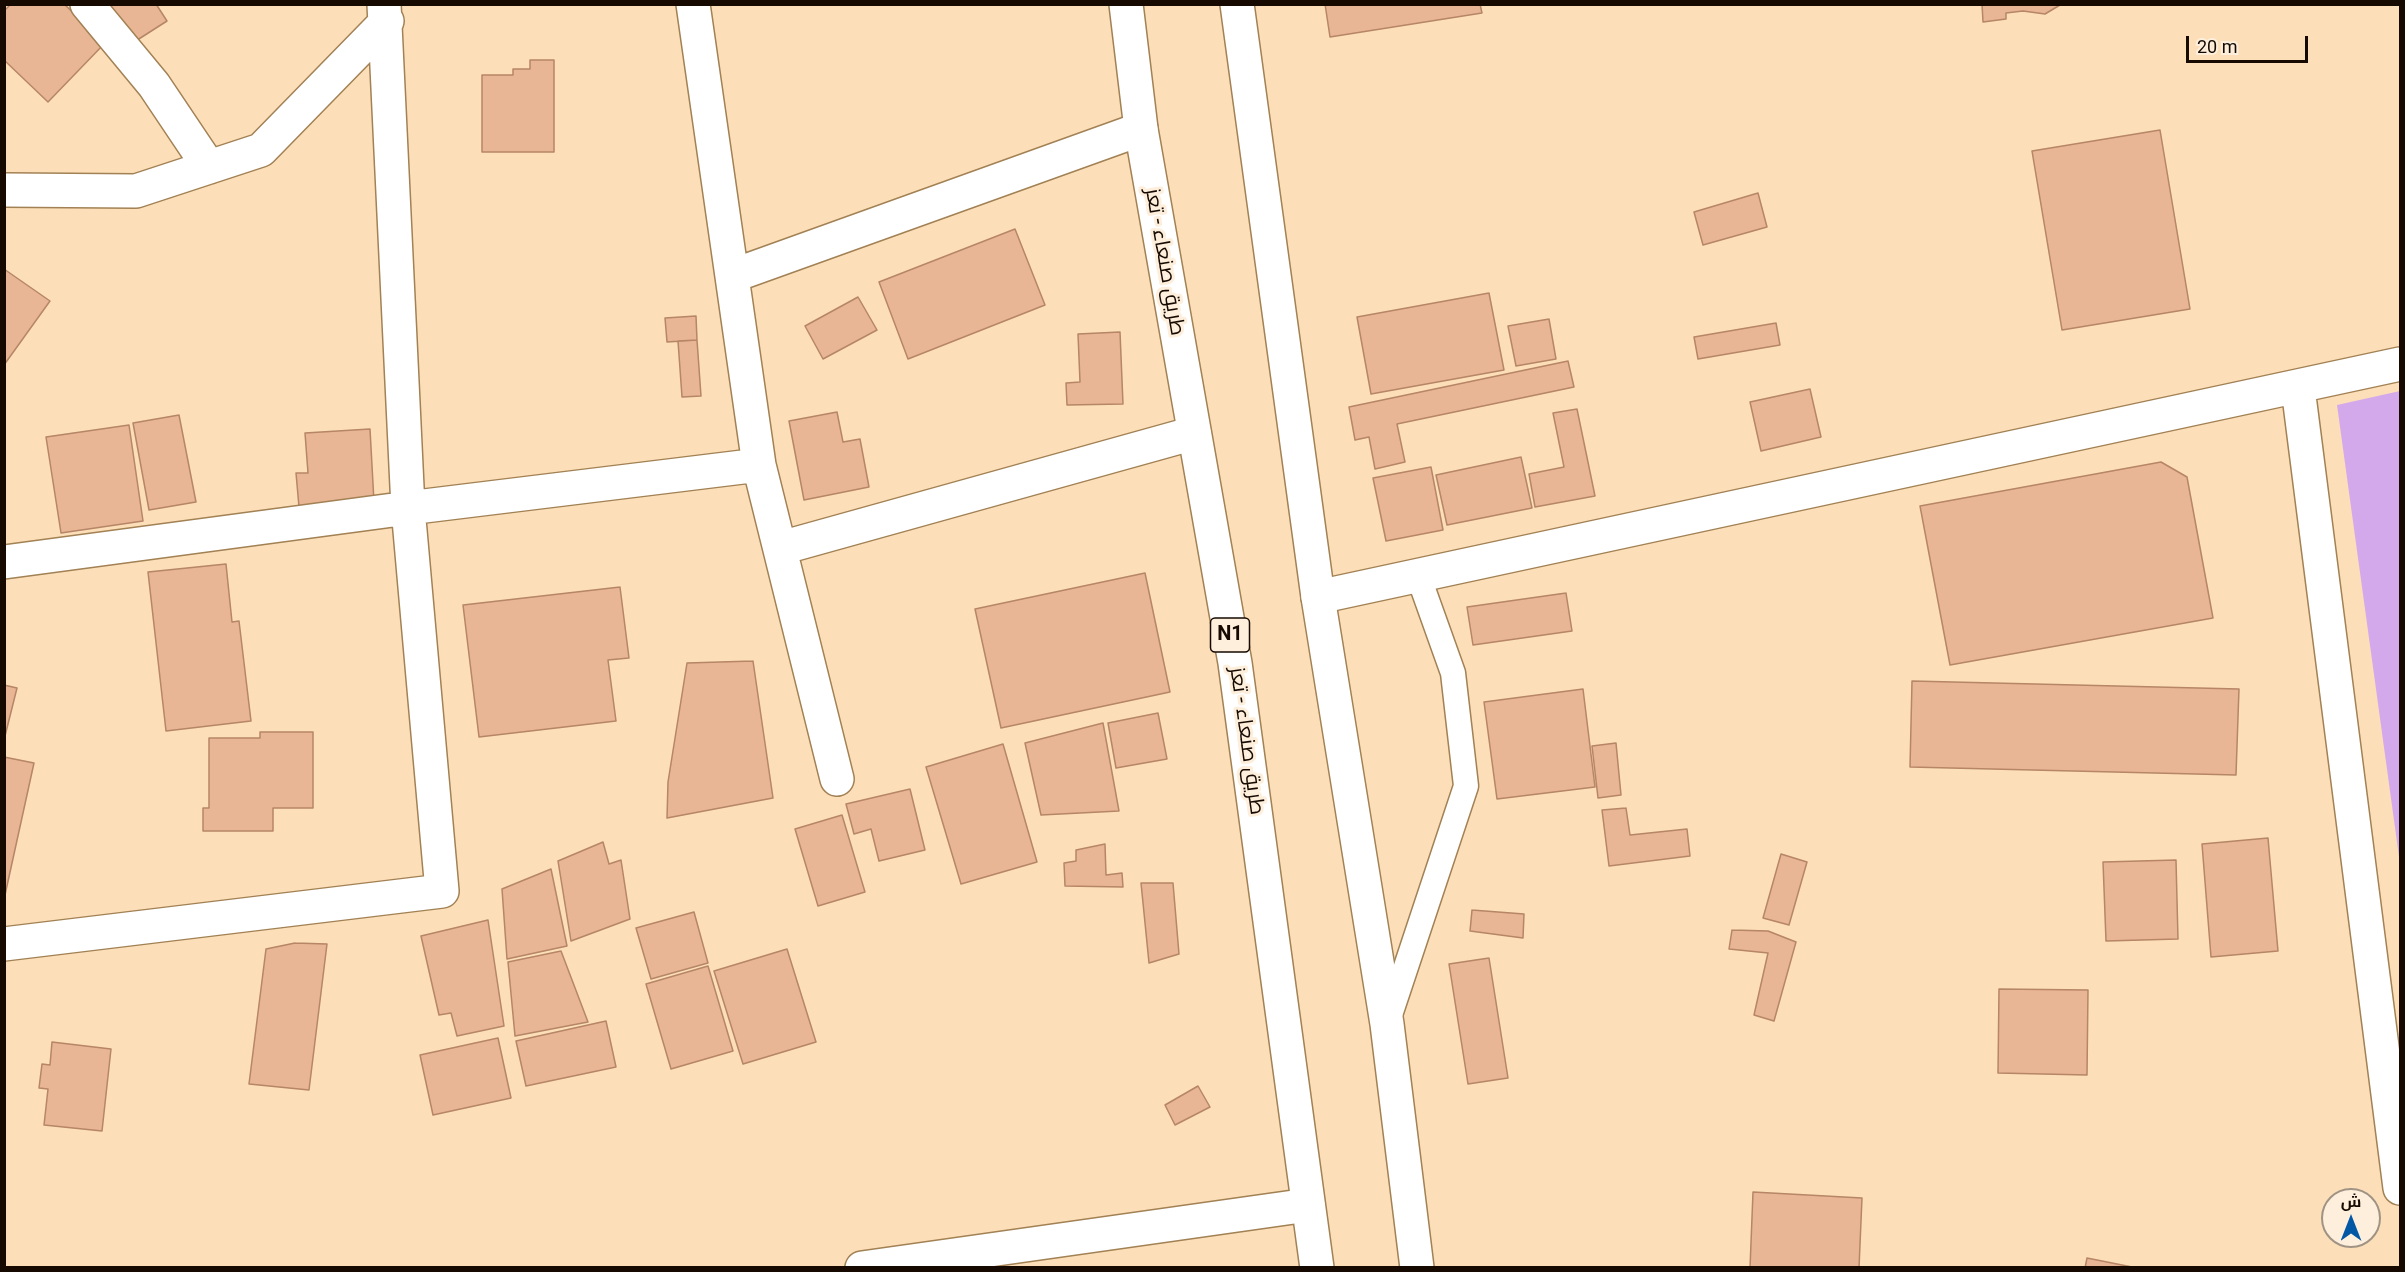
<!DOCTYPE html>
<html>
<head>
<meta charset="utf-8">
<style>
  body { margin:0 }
  #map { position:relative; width:2405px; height:1272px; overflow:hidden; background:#fcdfb9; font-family:Roboto,Cairo,sans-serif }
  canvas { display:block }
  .frame { position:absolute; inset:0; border:6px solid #150900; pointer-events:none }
  .north { position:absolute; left:2321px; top:1188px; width:60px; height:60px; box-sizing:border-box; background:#fdefdc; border:2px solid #a09384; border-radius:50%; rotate:0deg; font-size:16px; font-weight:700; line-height:24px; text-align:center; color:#150900 }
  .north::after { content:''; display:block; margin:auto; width:21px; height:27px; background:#0358a6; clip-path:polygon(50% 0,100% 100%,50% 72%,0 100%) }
  .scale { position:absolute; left:2186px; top:36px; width:122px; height:27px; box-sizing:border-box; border:3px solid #150900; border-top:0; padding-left:8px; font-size:18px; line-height:21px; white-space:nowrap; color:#150900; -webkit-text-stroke:4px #fdefdc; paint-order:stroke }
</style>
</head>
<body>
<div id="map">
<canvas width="2405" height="1272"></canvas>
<div class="frame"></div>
<div class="north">ش</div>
<div class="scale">20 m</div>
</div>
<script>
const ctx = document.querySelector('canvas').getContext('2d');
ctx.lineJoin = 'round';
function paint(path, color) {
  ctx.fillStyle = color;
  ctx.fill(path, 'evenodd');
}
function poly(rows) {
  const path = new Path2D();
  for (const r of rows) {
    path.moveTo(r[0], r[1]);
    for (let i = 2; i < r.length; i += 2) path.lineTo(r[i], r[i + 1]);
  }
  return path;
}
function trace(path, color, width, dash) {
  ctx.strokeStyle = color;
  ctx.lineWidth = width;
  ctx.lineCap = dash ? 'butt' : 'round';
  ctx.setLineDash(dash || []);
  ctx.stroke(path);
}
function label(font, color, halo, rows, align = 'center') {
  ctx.font = font + ' Roboto,Cairo,sans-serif';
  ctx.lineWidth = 6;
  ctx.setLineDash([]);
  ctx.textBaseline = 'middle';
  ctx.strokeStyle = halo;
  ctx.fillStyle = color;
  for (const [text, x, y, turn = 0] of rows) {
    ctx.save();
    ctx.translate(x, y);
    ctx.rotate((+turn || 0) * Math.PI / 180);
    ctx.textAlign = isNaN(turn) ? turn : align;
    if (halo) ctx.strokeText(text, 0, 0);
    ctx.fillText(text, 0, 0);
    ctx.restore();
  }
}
paint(poly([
  [2400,391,2400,864,2337,405]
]), '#d4a9eb');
const building = poly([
  [11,4,64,4,105,43,48,102,4,60,4,11,11,4],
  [104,4,156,4,167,21,131,44,104,4],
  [1325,4,1480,4,1482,13,1330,37,1325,4],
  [1982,4,2067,4,2060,5,2045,14,2023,11,2006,13,2006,19,1983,22,1982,4],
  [530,60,554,60,554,152,482,152,482,75,513,75,513,69,530,69,530,60],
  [2160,130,2190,309,2062,330,2032,151,2160,130],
  [1758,193,1767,227,1703,245,1694,212,1758,193],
  [1015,229,1045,305,908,359,879,282,1015,229],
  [4,269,50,301,4,365,4,269],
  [1489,293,1504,370,1371,394,1357,317,1489,293],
  [858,297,877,330,823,359,805,326,858,297],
  [696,316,697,340,667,342,665,318,696,316],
  [1549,319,1556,359,1516,366,1508,326,1549,319],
  [1776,323,1780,345,1698,359,1694,337,1776,323],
  [1120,332,1123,404,1067,405,1066,383,1080,382,1078,334,1120,332],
  [697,340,701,396,682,397,678,341,697,340],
  [1568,361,1574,387,1397,424,1405,462,1375,469,1369,437,1355,440,1349,407,1568,361],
  [1810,389,1821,437,1761,451,1750,402,1810,389],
  [1577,409,1595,496,1535,507,1529,474,1564,467,1553,413,1577,409],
  [837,412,843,442,860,439,869,487,804,500,789,421,837,412],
  [179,415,196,502,149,510,133,423,179,415],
  [129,425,143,521,61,533,46,437,129,425],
  [370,429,374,502,299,507,296,473,308,473,305,433,370,429],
  [1521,457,1532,508,1447,525,1436,475,1521,457],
  [2161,462,2187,477,2213,618,1950,665,1920,506,2161,462],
  [1431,467,1443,530,1386,541,1373,478,1431,467],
  [226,564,232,622,239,621,251,721,166,731,148,572,226,564],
  [1145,573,1170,692,1001,728,975,609,1145,573],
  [620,587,629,658,608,660,616,721,479,737,463,605,620,587],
  [1566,593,1572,631,1473,645,1467,607,1566,593],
  [753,661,773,798,667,818,668,782,687,663,753,661],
  [1912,681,2239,689,2236,775,1910,767,1912,681],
  [4,685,17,688,4,740,4,685],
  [1583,689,1595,787,1497,799,1484,702,1583,689],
  [1158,713,1167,759,1116,768,1108,723,1158,713],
  [1103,723,1119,811,1041,815,1025,743,1103,723],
  [260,732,313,732,313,808,273,808,273,831,203,831,203,808,209,808,209,738,260,738,260,732],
  [1616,743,1621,795,1598,798,1592,746,1616,743],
  [1003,744,1037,862,961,884,926,767,1003,744],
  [4,757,34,763,5,895,4,895,4,757],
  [910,789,925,850,879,861,871,829,854,834,846,804,910,789],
  [1626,808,1630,835,1687,829,1690,856,1609,866,1602,810,1626,808],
  [842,815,865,892,818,906,795,829,842,815],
  [2268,838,2278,951,2211,957,2202,844,2268,838],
  [603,842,609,864,621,860,630,919,571,941,558,861,603,842],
  [1105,844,1106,875,1122,873,1123,887,1065,886,1064,863,1076,861,1076,850,1105,844],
  [1781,854,1807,862,1789,925,1763,918,1781,854],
  [2176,860,2178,939,2106,941,2103,862,2176,860],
  [551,869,567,946,507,959,502,889,551,869],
  [1141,883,1173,883,1179,954,1149,963,1141,883],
  [1472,910,1524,914,1523,938,1470,931,1472,910],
  [694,912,708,963,651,979,636,928,694,912],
  [488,920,504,1026,457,1036,451,1013,439,1015,421,936,488,920],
  [1732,930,1768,931,1796,942,1774,1021,1754,1015,1768,953,1729,949,1732,930],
  [295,943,327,944,309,1090,249,1084,266,949,295,943],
  [787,949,816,1042,743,1064,714,971,787,949],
  [561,951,588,1022,515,1036,508,962,561,951],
  [1489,958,1508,1078,1468,1084,1449,964,1489,958],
  [708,966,733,1051,671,1069,646,984,708,966],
  [1999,989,2088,990,2087,1075,1998,1073,1999,989],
  [606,1021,616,1067,526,1086,516,1041,606,1021],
  [498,1038,511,1098,433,1115,420,1055,498,1038],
  [52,1042,111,1049,102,1131,44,1125,48,1089,39,1088,42,1064,50,1065,52,1042],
  [1198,1086,1210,1107,1175,1125,1165,1105,1198,1086],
  [1753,1192,1862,1198,1859,1268,1750,1268,1753,1192],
  [2087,1258,2137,1268,2085,1268,2087,1258]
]);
paint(building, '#e8b595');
trace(building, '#b68667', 1.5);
const lane = poly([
  [1388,1021,1466,786,1453,673,1418,575]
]);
const street = poly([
  [87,4,154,85,209,167],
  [384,4,408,508,759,465],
  [693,4,759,465,837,779],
  [4,190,136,191,261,150,387,21],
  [732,276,1141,129],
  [2298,388,2400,1188],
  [781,548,1194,433],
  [4,562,408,508,442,891,4,944],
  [1318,597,2400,364]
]);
const secondary = poly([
  [862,1268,1308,1205]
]);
const highway = poly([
  [1126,4,1141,129,1235,663,1317,1268],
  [1237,4,1318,597,1387,1024,1417,1268]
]);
trace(lane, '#a28154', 27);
trace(street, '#a28154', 36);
trace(secondary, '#a28154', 36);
trace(highway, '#a28154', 36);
trace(lane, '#fff', 24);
trace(street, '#fff', 33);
trace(secondary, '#fff', 33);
trace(highway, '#fff', 33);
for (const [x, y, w] of [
  [1230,635,39]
]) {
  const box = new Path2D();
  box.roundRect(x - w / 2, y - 17, w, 34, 4.5);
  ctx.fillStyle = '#fdefdc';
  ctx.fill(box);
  trace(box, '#150900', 1.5);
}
label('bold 20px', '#150900', null, [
  ["N1",1230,635]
]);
label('21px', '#150900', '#fdefdc', [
  ["طريق صنعاء - تعز",1164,262,80],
  ["طريق صنعاء - تعز",1246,741,82]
]);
</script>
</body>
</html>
